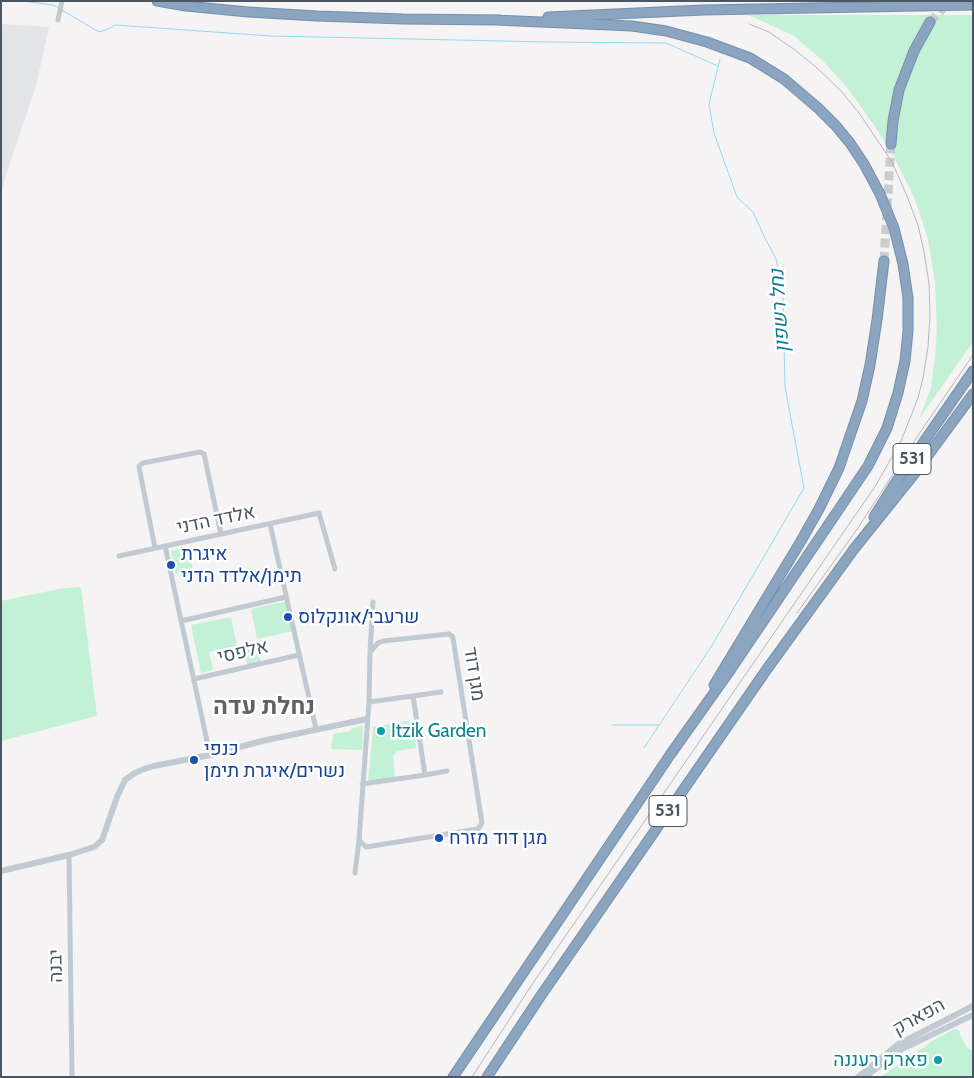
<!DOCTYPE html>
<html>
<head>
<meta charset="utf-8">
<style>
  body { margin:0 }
  #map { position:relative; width:974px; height:1078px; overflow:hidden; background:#f5f3f3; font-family:Cabin,sans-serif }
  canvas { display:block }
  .frame { position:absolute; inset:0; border:2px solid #4a5661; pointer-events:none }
</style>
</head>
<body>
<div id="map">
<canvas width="974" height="1078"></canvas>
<div class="frame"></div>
</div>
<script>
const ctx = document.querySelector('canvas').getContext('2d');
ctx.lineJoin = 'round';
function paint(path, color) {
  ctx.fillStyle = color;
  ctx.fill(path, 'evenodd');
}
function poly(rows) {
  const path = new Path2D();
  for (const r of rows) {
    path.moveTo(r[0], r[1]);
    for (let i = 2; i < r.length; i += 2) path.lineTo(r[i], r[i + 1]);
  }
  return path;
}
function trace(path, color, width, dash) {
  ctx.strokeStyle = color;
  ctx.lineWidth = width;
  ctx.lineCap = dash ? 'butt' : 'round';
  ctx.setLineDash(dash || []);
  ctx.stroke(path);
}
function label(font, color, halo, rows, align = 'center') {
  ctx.font = font + ' Cabin,Heebo,sans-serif';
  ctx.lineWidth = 5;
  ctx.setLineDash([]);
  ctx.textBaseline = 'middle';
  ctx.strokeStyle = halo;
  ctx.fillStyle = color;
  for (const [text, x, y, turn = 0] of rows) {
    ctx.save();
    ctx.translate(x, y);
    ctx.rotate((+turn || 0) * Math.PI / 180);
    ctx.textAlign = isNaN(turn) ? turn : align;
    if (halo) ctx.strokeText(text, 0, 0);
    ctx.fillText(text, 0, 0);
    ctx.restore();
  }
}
paint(poly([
  [1,24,49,27,36,86,6,175,1,196]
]), '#e2e4e7');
paint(poly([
  [749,15,973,15,973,342,919,419,931,388,935,357,937,330,935,283,928,239,914,197,894,157,874,125,845,85,822,60,794,36],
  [188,548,193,571,176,574,171,551],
  [81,587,97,716,1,741,1,601,59,589],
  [287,601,294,631,257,639,251,609],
  [231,617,237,646,209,652,213,670,201,673,191,625],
  [257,641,261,662,247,665,242,644],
  [413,720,416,748,397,751,393,756,395,778,368,782,373,727],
  [363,726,362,750,331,749,333,734,350,731,352,728],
  [954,1029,958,1030,967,1048,973,1051,973,1077,880,1077,934,1040]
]), '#c3f1d5');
trace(poly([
  [21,1,53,5,59,8],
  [62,10,99,32,108,29,115,25,271,36,549,42,666,43,718,66],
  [612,725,659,725],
  [644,748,711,647,804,488,785,387,783,295,776,259,764,236,753,212,737,197,714,133,709,104,720,59]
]), '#90daee', 1);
trace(poly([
  [930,22,950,1],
  [884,261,891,144]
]), '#caccce', 9, [9, 4.5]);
const motorway = poly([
  [157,1,186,6,248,12,317,16,403,19,500,20],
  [548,17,703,10,973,5],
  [891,144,893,121,899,90,914,51,930,22],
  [874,517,894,485,973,371],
  [714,685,801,541,819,509,839,468,862,401,870,365,877,320,884,261],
  [453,1077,670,755,731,669,868,466,887,428,898,393,905,361,908,331,908,298,903,264,894,228,880,194,864,164,850,143,836,126,818,108,784,79,750,58,707,42,666,31,632,26,495,20],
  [487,1077,542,994,767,669,854,549,915,473,973,394]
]);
trace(motorway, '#7690ad', 11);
trace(poly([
  [58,20,62,1],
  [270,524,316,729],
  [165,546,210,755],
  [155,548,140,472,139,466,143,463,200,452,204,454,221,534],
  [119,556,319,513,335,569],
  [181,621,286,597],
  [449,634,452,636,453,638,482,823,478,829,366,847,359,840,369,702,370,652,378,643,383,641,449,634],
  [370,652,373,602],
  [194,679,299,655],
  [413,696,441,692],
  [425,775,447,771],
  [362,784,425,775,413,696,369,702],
  [69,855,72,1077],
  [355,873,359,840]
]), '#c1cad2', 5);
trace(poly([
  [1,871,69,855,94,847,102,840,117,797,125,780,135,773,144,769,154,766,210,755,262,741,367,719],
  [858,1077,897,1045,973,1006],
  [865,1077,902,1049,973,1015]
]), '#c1cad2', 6);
trace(motorway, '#8ba5c1', 9);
trace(poly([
  [797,613,858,528,921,431,973,355],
  [472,1077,531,986,876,485,901,441,918,398,923,378,928,347,930,315,929,283,924,252,918,225,907,196,892,162,859,113,841,91,816,67,795,50,769,32,749,24]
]), '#b5b8bd', 1);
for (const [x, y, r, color] of [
  [171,565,5,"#1a4fb4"],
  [288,617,5,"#1a4fb4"],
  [381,731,5,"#0f9aa8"],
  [194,760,5,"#1a4fb4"],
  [439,838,5,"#1a4fb4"],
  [938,1060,5,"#0f9aa8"]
]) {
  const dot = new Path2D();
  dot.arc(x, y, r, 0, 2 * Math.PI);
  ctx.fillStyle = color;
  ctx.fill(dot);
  trace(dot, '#fff', 2);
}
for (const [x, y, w] of [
  [912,459,38],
  [668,811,38]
]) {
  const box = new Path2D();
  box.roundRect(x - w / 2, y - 15.5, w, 31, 4);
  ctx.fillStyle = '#fff';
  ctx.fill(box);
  trace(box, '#4a5661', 1);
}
label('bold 18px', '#4a5661', null, [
  ["531",912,459],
  ["531",668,811]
]);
label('19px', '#4a5661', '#fff', [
  ["אלדד הדני",216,520,-12],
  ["אלפסי",243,652,-13],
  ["מגן דוד",474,674,81],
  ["יבנה",56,966,-91],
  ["הפארק",919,1017,-29]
]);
label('19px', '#164399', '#fff', [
  ["איגרת",181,554],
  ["תימן/אלדד הדני",181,576],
  ["שרעבי/אונקלוס",298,617],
  ["כנפי",204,749],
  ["נשרים/איגרת תימן",204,771],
  ["מגן דוד מזרח",449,838]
], 'left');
label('19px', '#0d838f', '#fff', [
  ["Itzik Garden",391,731],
  ["פארק רעננה",928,1060,"right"]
], 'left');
label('italic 20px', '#0c7c9b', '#fff', [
  ["נחל רשפון",780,311,-94]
]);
label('bold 24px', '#5f6368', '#fff', [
  ["נחלת עדה",264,707]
]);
</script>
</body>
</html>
